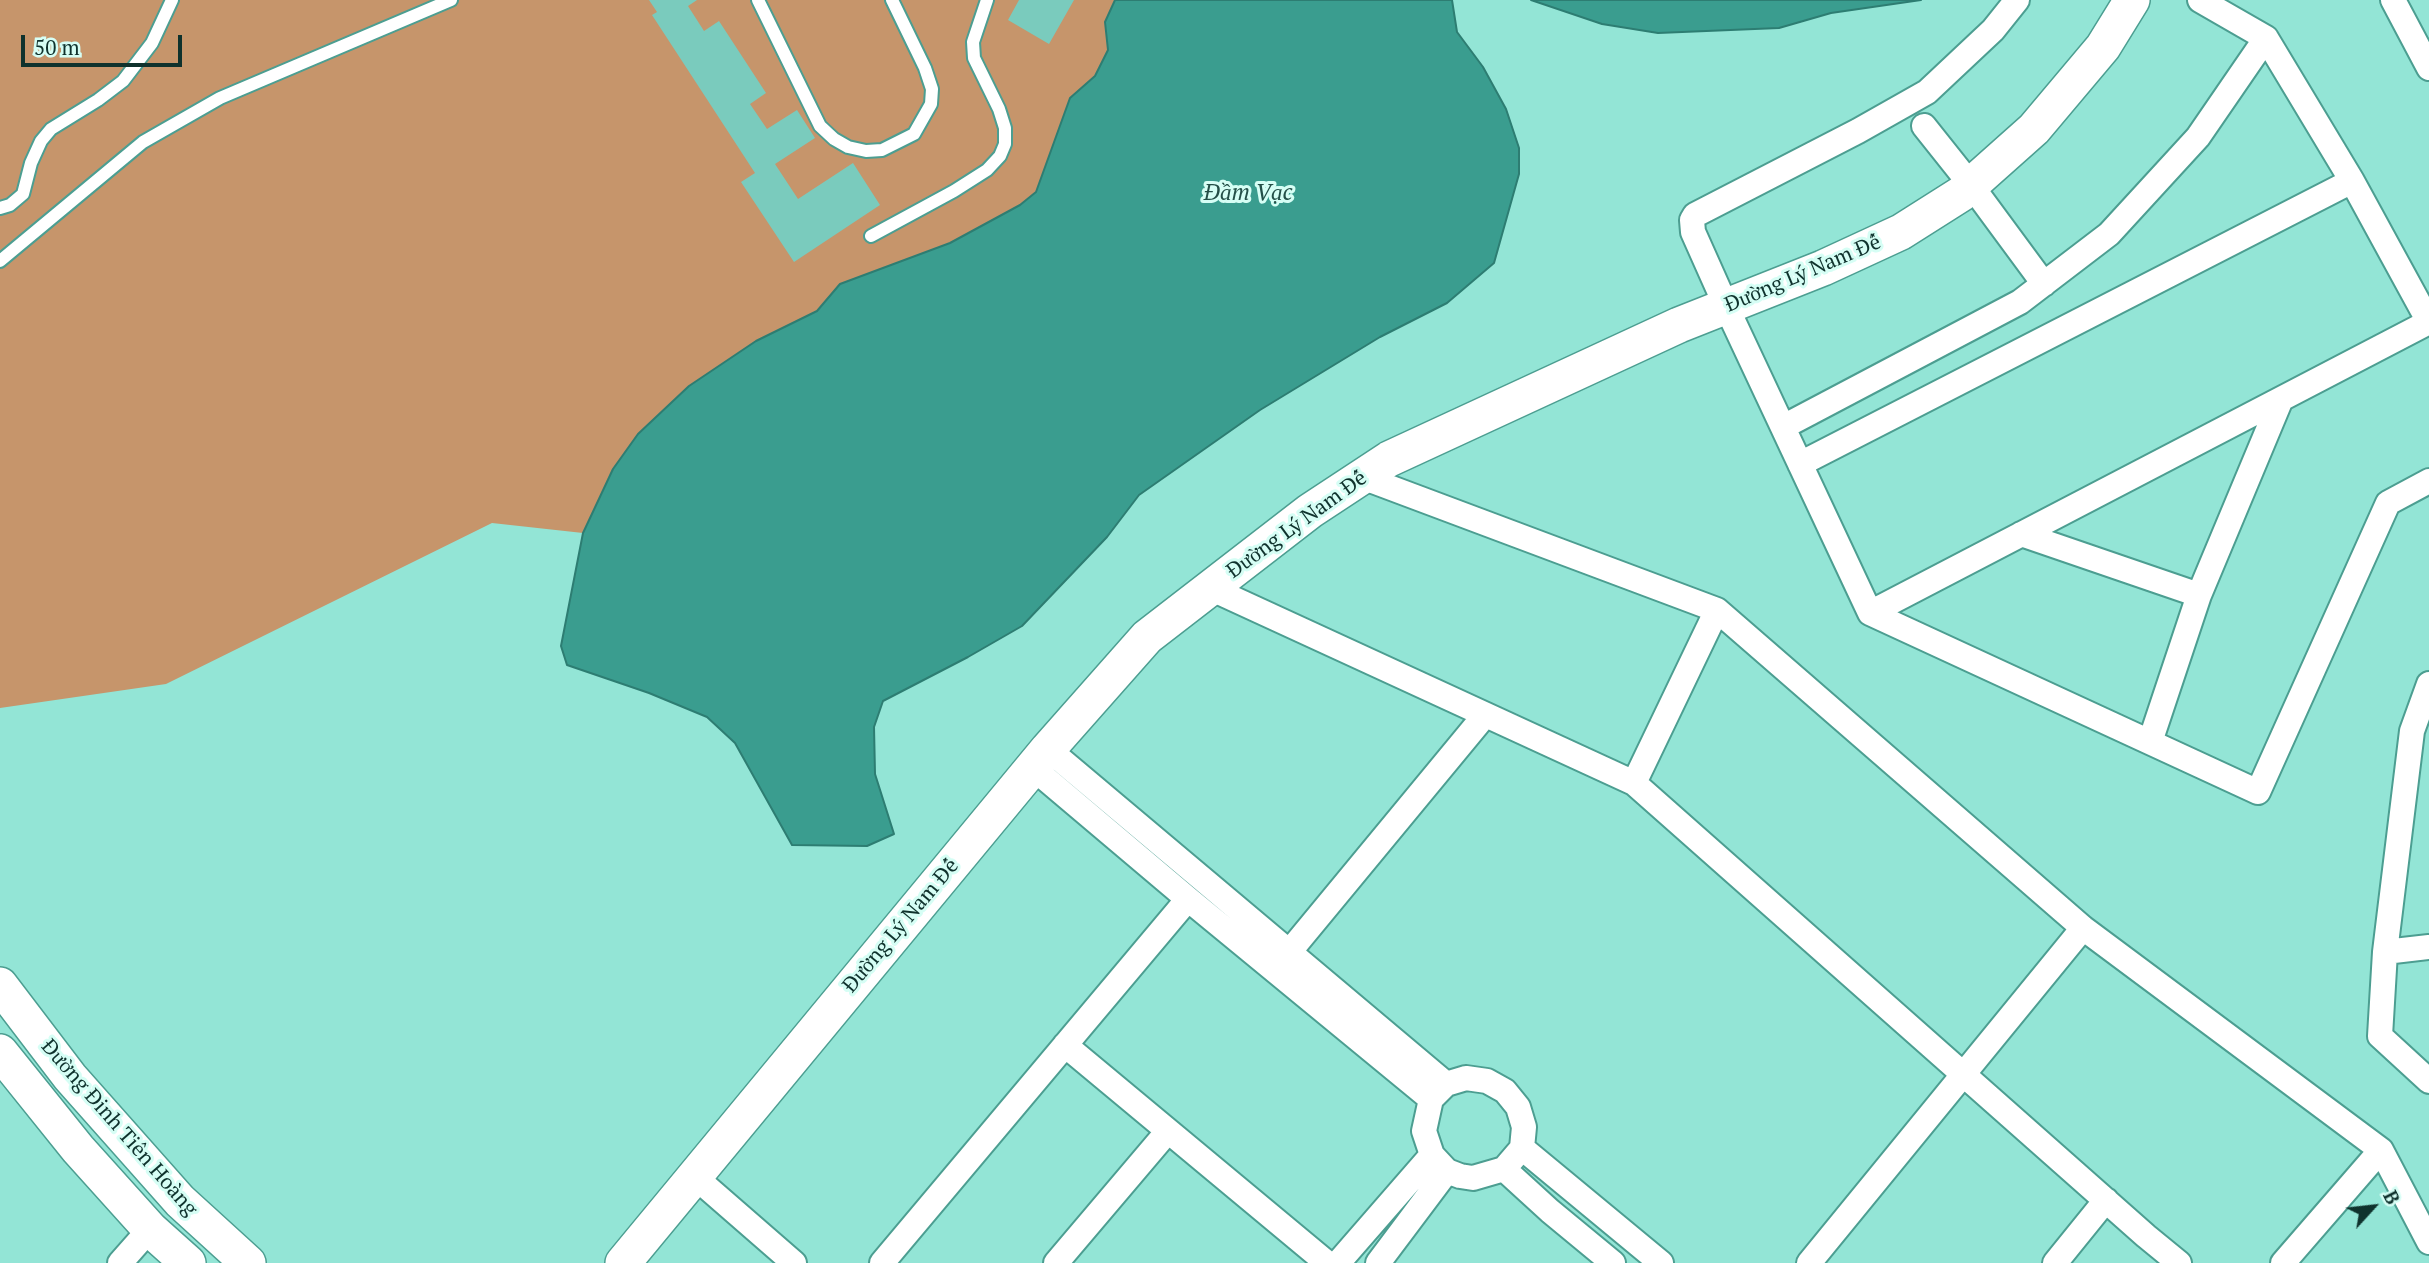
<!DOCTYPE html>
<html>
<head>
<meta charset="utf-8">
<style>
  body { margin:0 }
  #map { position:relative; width:2429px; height:1263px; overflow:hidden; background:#93e5d6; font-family:"PT Serif",serif }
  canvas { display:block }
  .north { position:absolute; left:2338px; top:1172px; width:70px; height:70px; -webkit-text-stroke:5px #d6fef5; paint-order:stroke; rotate:63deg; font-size:19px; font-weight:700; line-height:28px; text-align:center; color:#0f322d }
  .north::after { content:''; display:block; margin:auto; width:24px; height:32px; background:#0f322d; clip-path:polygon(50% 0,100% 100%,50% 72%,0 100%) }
  .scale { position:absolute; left:21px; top:35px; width:161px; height:32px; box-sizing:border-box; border:4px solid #0f322d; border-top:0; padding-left:9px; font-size:21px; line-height:24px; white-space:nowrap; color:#0f322d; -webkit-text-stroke:5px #d6fef5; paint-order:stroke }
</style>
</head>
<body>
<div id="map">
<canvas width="2429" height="1263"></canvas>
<div class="north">B</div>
<div class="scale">50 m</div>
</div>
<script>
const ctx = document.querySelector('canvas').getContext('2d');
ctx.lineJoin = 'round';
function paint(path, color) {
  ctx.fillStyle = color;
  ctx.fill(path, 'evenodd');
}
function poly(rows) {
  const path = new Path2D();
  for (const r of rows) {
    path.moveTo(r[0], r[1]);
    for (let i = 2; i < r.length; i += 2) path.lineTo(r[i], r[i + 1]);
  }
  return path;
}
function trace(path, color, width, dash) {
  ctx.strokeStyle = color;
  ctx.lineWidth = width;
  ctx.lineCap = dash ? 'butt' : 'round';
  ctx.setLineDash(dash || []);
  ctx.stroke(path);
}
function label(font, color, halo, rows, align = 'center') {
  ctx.font = font + ' "PT Serif",serif';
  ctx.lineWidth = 6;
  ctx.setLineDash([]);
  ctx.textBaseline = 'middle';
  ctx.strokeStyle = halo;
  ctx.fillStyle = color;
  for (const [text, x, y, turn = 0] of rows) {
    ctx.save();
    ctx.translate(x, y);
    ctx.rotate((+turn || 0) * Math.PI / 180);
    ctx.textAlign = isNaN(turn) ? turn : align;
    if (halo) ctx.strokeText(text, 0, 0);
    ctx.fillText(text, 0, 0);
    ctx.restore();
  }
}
paint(poly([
  [0,0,1115,0,1105,22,1108,50,1095,76,1070,98,1036,192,1020,205,950,243,841,284,817,311,756,341,613,469,583,533,492,523,166,684,0,708]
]), '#c6956b');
const water = poly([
  [1115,0,1452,0,1457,32,1483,67,1506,109,1519,148,1519,174,1494,263,1447,303,1380,337,1260,410,1139,495,1107,537,1022,626,968,657,883,701,874,727,875,774,894,834,867,846,792,845,735,743,707,717,649,693,567,665,561,646,583,533,613,469,638,434,689,386,756,341,817,311,840,284,950,243,1020,205,1036,192,1070,98,1095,76,1108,50,1105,22,1115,0],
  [1531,0,1921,0,1831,13,1779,28,1658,33,1602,24,1531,0]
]);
paint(water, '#3a9d8f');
trace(water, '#2d7d72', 2);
paint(poly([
  [649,0,697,0,688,6,704,31,719,21,766,93,750,104,767,129,797,110,815,138,775,164,798,199,853,163,880,205,794,262,741,182,755,173,652,15,657,12],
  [1019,0,1074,0,1049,44,1008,20]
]), '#7acbbd');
const lane = poly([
  [758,0,820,126,834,139,848,147,866,151,882,150,914,134,931,104,932,89,925,68,892,0],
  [0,208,10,205,23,194,31,163,41,141,51,129,98,100,123,81,152,43,172,0],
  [871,236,954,191,987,170,1000,156,1005,144,1005,128,999,109,974,58,973,42,987,0],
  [0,261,143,142,220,98,451,0]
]);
const street = poly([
  [2017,0,1993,30,1927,92,1858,131,1695,215,1692,220,1693,232,1726,306,1870,613,2258,792,2388,503,2429,481],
  [2200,0,2266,38,2352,181,2429,322],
  [2393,0,2429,68],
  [1924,126,1971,185,2044,284],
  [1783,427,2020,302,2109,234,2198,137,2266,38],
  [1800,464,2352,181],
  [1362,477,1717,610,2083,928,2381,1150,2429,1242],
  [2021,534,2199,595],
  [1210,588,1634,783,2146,1236,2179,1263],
  [1870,613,2429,322],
  [2429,684,2412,731,2385,952,2380,1036,2429,1081],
  [2150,742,2199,595,2281,399],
  [1048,749,1446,1084],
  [1033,768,1188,899,1431,1099],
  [1634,783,1717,610],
  [1290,951,1485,715],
  [2385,952,2429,947],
  [1065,1045,1327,1263],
  [1466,1078,1487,1081,1505,1091,1518,1107,1524,1127,1522,1148,1504,1169,1473,1178,1460,1176,1447,1171,1432,1155,1424,1131,1431,1099,1446,1084,1466,1078],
  [1522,1148,1661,1263],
  [1504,1169,1550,1211,1613,1263],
  [694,1176,794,1263],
  [120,1263,150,1229],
  [882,1263,1188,899],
  [1056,1263,1168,1131],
  [1338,1263,1432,1155],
  [1378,1263,1447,1171],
  [1809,1263,2083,928],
  [2055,1263,2106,1200],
  [2283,1263,2381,1150]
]);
const secondary = poly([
  [0,985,70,1077,180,1201,248,1263],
  [0,1052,78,1149,150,1229,188,1263],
  [623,1263,1048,749,1147,637,1310,511,1389,459,1679,325,1823,268,1901,232,1961,194,2034,129,2103,47,2132,0]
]);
trace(lane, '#4c9e91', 16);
trace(street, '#4c9e91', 28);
trace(secondary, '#4c9e91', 38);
trace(lane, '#fff', 12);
trace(street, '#fff', 24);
trace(secondary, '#fff', 35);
label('21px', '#0f322d', '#d6fef5', [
  ["Đường Lý Nam Đế",1803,274,-23],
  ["Đường Lý Nam Đế",1297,525,-36],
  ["Đường Lý Nam Đế",901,926,-50],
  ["Đường Đinh Tiên Hoàng",119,1128,49]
]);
label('italic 23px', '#244f48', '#d6fef5', [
  ["Đầm Vạc",1248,193]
]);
</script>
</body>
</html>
